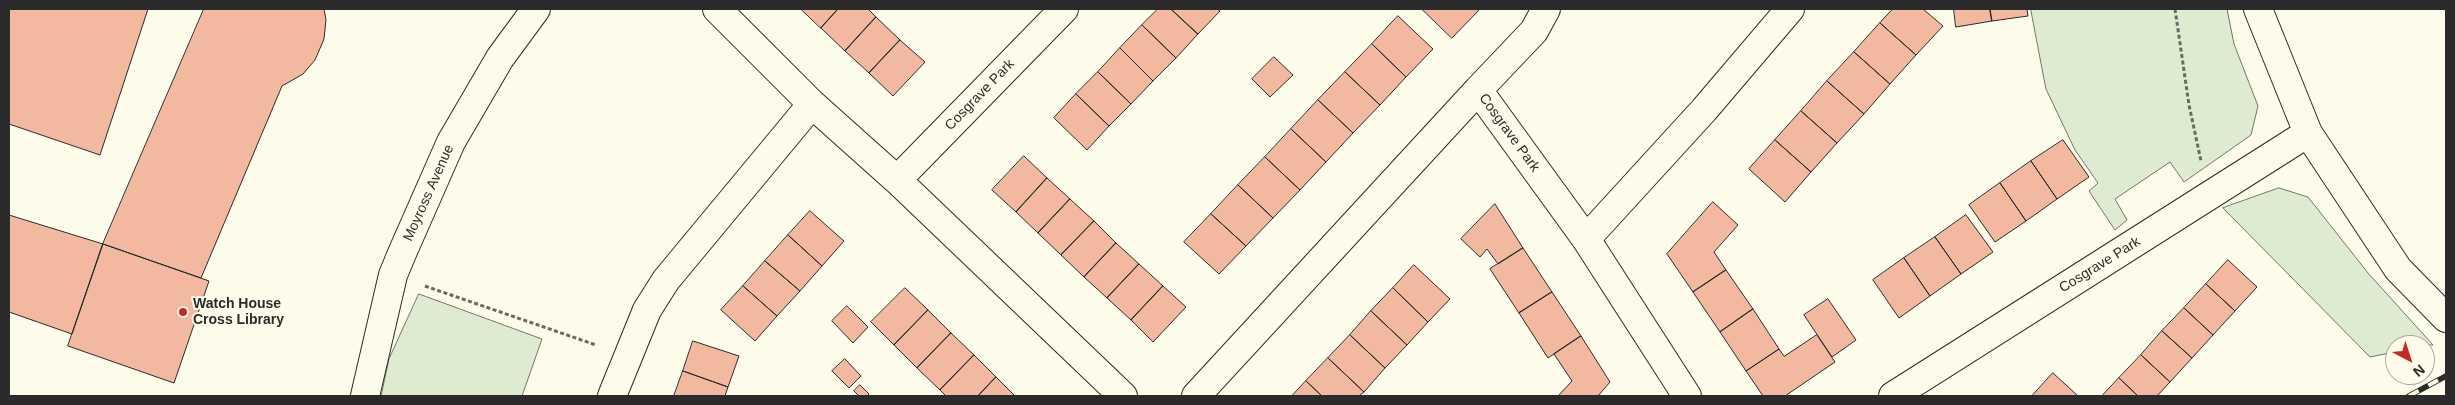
<!DOCTYPE html>
<html>
<head>
<meta charset="utf-8">
<style>
	body { margin:0 }
	#map { position:relative; width:2455px; height:405px; overflow:hidden; background:#fdfbea; font-family:Arial,sans-serif }
	canvas { display:block }
	.frame { position:absolute; inset:0; border:10px solid #2b2b2b; pointer-events:none }
	.north { position:absolute; left:2385px; top:335px; width:50px; height:50px; box-sizing:border-box; background:#fdfbea; border:1px solid #a9a89e; border-radius:50%; rotate:140deg; font-size:14px; font-weight:700; line-height:20px; text-align:center; color:#2b2b2b }
	.north::after { content:''; display:block; margin:auto; width:18px; height:22px; background:#c62828; clip-path:polygon(50% 0,100% 100%,50% 72%,0 100%) }
</style>
</head>
<body>
<div id="map">
<canvas width="2455" height="405"></canvas>
<div class="frame"></div>
<div class="north">N</div>
</div>
<script>
const g = document.querySelector('canvas').getContext('2d');
g.lineJoin = 'round';
function paint(path, color) { g.fillStyle = color; g.fill(path, 'evenodd'); }
function stroke(path, color, width, dash) { g.strokeStyle = color; g.lineWidth = width; g.lineCap = dash ? 'butt' : 'round'; g.setLineDash(dash || []); g.stroke(path); }
function label(font, color, halo, rows, align = 'center') {
  g.font = font + ' Arial,sans-serif'; g.lineWidth = 4; g.setLineDash([]); g.textBaseline = 'middle'; g.strokeStyle = halo; g.fillStyle = color; for (const [text, x, y, turn = 0] of rows) {
    g.save(); g.translate(x, y); g.rotate((+turn || 0) * Math.PI / 180); g.textAlign = isNaN(turn) ? turn : align; if (halo) g.strokeText(text, 0, 0); g.fillText(text, 0, 0); g.restore();
  }
}
const green = new Path2D(`
	M2031,9H2227L2234,44L2258,106L2251,135L2184,182L2170,162L2115,199L2127,220L2115,230L2089,191L2098,183L2075,150L2046,89Z
	M2279,188L2308,197L2368,273L2433,345H2395V352L2370,357L2223,208Z
	M419,294L542,339L522,396H381L389,359Z`);
paint(green, '#deebd1');
stroke(green, '#74746e', 1);
const building = new Path2D(`
	M9,9H148L100,155L9,124Z
	M204,9H324L326,20L324,39L315,60L303,74L282,86L201,278L103,244Z
	M801,9H838L821,28Z
	M838,9H868L876,17L845,51L821,28Z
	M1158,9H1171L1198,34L1176,58L1142,25Z
	M1171,9H1217L1220,11L1198,34Z
	M1422,9H1480L1452,38Z
	M1893,9H1923L1943,26L1916,55L1880,23Z
	M1954,9H1990L1992,21L1956,27Z
	M1990,9H2027L2028,16L1992,21Z
	M1398,16L1433,49L1406,77L1372,44Z
	M876,17L900,40L869,73L845,51Z
	M1880,23L1916,55L1890,84L1854,52Z
	M1142,25L1176,58L1153,81L1120,48Z
	M900,40L925,62L893,96L869,73Z
	M1372,44L1406,77L1380,105L1345,72Z
	M1120,48L1153,81L1131,104L1098,72Z
	M1854,52L1890,84L1864,114L1827,81Z
	M1274,57L1293,75L1270,97L1252,79Z
	M1098,72L1131,104L1109,126L1076,94Z
	M1345,72L1380,105L1353,133L1318,100Z
	M1827,81L1864,114L1837,143L1801,111Z
	M1076,94L1109,126L1087,150L1054,118Z
	M1318,100L1353,133L1326,162L1291,129Z
	M1801,111L1837,143L1811,172L1775,140Z
	M1291,129L1326,162L1300,190L1265,157Z
	M1775,140L1811,172L1785,202L1749,169Z
	M2063,140L2089,177L2057,199L2031,161Z
	M1024,156L1047,178L1016,212L992,190Z
	M1265,157L1300,190L1273,218L1238,185Z
	M2031,161L2057,199L2026,221L2000,183Z
	M1047,178L1070,199L1038,233L1016,212Z
	M2000,183L2026,221L1995,242L1969,205Z
	M1238,185L1273,218L1246,246L1211,214Z
	M1070,199L1094,221L1061,255L1038,233Z
	M1713,202L1738,225L1714,252L1726,270L1693,292L1667,254Z
	M1495,204L1523,248L1498,264L1487,249L1480,257L1461,239Z
	M810,211L844,241L822,266L788,235Z
	M1211,214L1246,246L1219,274L1184,242Z
	M9,215L103,244L72,334L9,312Z
	M1966,215L1993,252L1961,274L1935,237Z
	M1094,221L1116,243L1084,277L1061,255Z
	M788,235L822,266L800,291L765,261Z
	M1935,237L1961,274L1930,296L1904,258Z
	M1116,243L1139,264L1107,298L1084,277Z
	M103,244L209,281L174,383L68,346Z
	M1523,248L1552,292L1519,313L1490,269Z
	M1904,258L1930,296L1899,318L1873,280Z
	M2228,260L2257,287L2235,311L2206,284Z
	M765,261L800,291L777,316L743,286Z
	M1139,264L1163,286L1131,320L1107,298Z
	M1414,265L1450,299L1428,322L1393,288Z
	M1726,270L1753,309L1720,332L1693,292Z
	M2206,284L2235,311L2213,335L2184,308Z
	M743,286L777,316L755,341L721,310Z
	M1163,286L1186,307L1153,342L1131,320Z
	M905,288L928,310L894,345L871,322Z
	M1393,288L1428,322L1407,345L1371,311Z
	M1552,292L1581,336L1548,358L1519,313Z
	M1828,299L1856,340L1832,357L1804,315Z
	M847,306L868,327L853,343L832,321Z
	M2184,308L2213,335L2192,358L2162,331Z
	M1753,309L1779,349L1746,371L1720,332Z
	M928,310L951,333L917,368L894,345Z
	M1371,311L1407,345L1385,368L1350,335Z
	M2162,331L2192,358L2170,382L2141,355Z
	M951,333L974,355L940,390L917,368Z
	M1350,335L1385,368L1364,392L1328,358Z
	M1817,335L1835,362L1785,396H1763L1746,371L1779,349L1784,356Z
	M1581,336L1610,382L1598,396H1558L1572,381L1554,354Z
	M693,341L739,356L728,387L683,371Z
	M974,355L996,377L978,396H946L940,390Z
	M2141,355L2170,382L2157,396H2138L2119,378Z
	M1328,358L1364,392L1359,396H1322L1306,381Z
	M845,359L861,376L849,388L832,371Z
	M683,371L728,387L725,396H674Z
	M2053,373L2078,396H2032Z
	M996,377L1015,396H978Z
	M2119,378L2138,396H2102Z
	M1306,381L1322,396H1292Z
	M860,385L869,394L867,396H859L854,391Z`);
paint(building, '#f2b8a0');
stroke(building, '#2b2b2b', 1);
const minor = new Path2D(`
	M717,9L812,104L897,180L1123,396
	M2258,9L2308,133L2398,269L2446,318
	M1478,90L1534,31L1546,9
	M897,180L1064,9
	M1586,239L1704,110L1790,9
	M365,396L393,275L403,251L451,142L500,58L536,9
	M612,396L647,310L666,280L812,104
	M1196,396L1478,90L1586,239L1687,396
	M1893,396L2308,133`);
stroke(minor, '#2b2b2b', 30);
stroke(new Path2D(`
	M2175,9L2189,105L2201,161
	M425,286L596,345`), '#6a6964', 3, [4, 2.5]);
stroke(minor, '#fdfbea', 28);
const rail = new Path2D(`
	M2409,396L2446,376`);
stroke(rail, '#2b2b2b', 5.5);
stroke(rail, '#fdfbea', 4, [11]);
for (const [x, y, r, color] of [
	[183,312,5,"#c62828"]
]) { const dot = new Path2D(); dot.arc(x, y, r, 0, 2 * Math.PI); g.fillStyle = color; g.fill(dot); stroke(dot, '#fdfbea', 2); }
label('14px', '#2b2b2b', '#fdfbea', [
	["Cosgrave Park",980,95,-46],
	["Cosgrave Park",1509,133,54],
	["Moyross Avenue",429,193,-66],
	["Cosgrave Park",2100,265,-32]
]);
label('bold 14px', '#2b2b2b', '#fdfbea', [
	["Watch House",193,304],
	["Cross Library",193,320]
], 'left');
</script>
</body>
</html>
